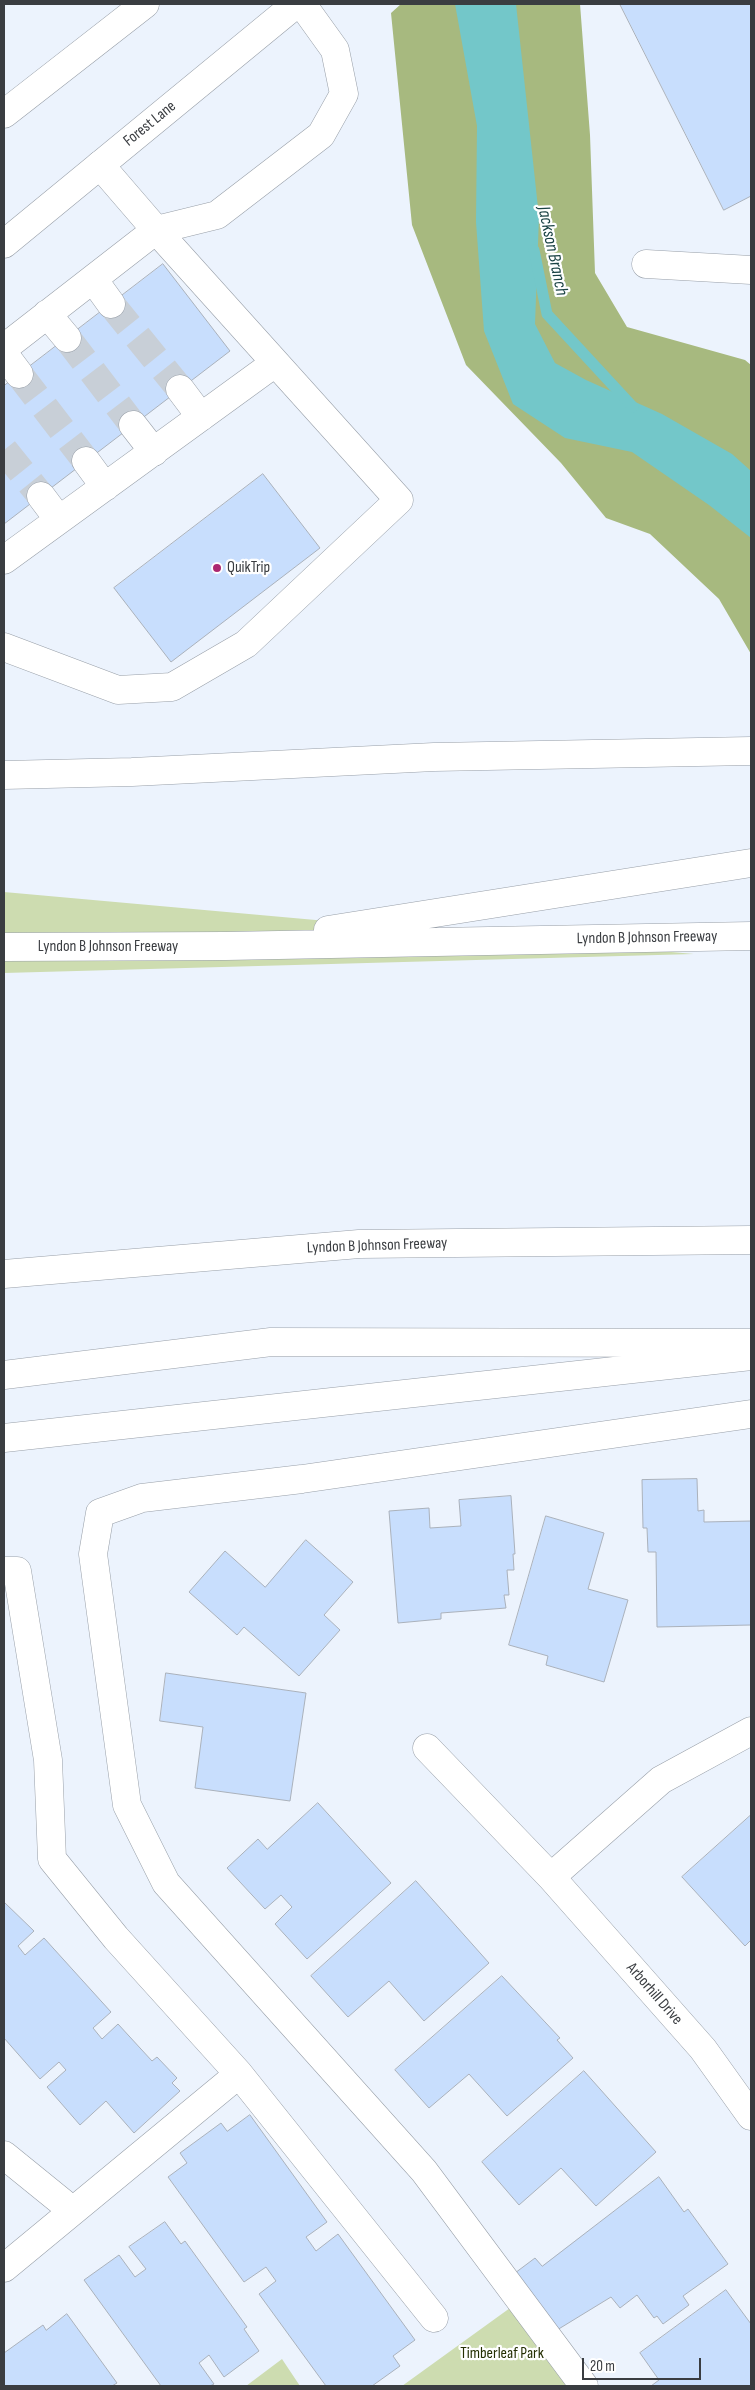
<!DOCTYPE html>
<html>
<head>
<meta charset="utf-8">
<style>
	body { margin:0 }
	#map { position:relative; width:755px; height:2390px; overflow:hidden; background:#ecf3fd; font-family:"Sofia Sans Condensed",sans-serif }
	canvas { display:block }
	.frame { position:absolute; inset:0; border:5px solid #3a3d41; pointer-events:none }
	.scale { position:absolute; left:582px; top:2358px; width:119px; height:22px; box-sizing:border-box; border:2px solid #3a3d41; border-top:0; padding-left:6px; font-size:15px; line-height:18px; white-space:nowrap; color:#3a3d41; -webkit-text-stroke:4px #fff; paint-order:stroke }
</style>
</head>
<body>
<div id="map">
<canvas width="755" height="2390"></canvas>
<div class="frame"></div>
<div class="scale">20 m</div>
</div>
<script>
const g = document.querySelector('canvas').getContext('2d');
g.lineJoin = 'round';
function paint(path, color) { g.fillStyle = color; g.fill(path, 'evenodd'); }
function stroke(path, color, width, dash) { g.strokeStyle = color; g.lineWidth = width; g.lineCap = dash ? 'butt' : 'round'; g.setLineDash(dash || []); g.stroke(path); }
function label(font, color, halo, rows, align = 'center') {
  g.font = font + ' "Sofia Sans Condensed",sans-serif'; g.lineWidth = 4.5; g.setLineDash([]); g.textBaseline = 'middle'; g.strokeStyle = halo; g.fillStyle = color; for (const [text, x, y, turn = 0] of rows) {
    g.save(); g.translate(x, y); g.rotate((+turn || 0) * Math.PI / 180); g.textAlign = isNaN(turn) ? turn : align; if (halo) g.strokeText(text, 0, 0); g.fillText(text, 0, 0); g.restore();
  }
}
paint(new Path2D(`
	M4,892L694,954L4,973Z
	M510,2308L568,2386H402Z
	M282,2359L300,2386H246Z`), '#cddcb0');
paint(new Path2D(`
	M401,4H580L590,135L595,273L627,327L745,360L751,365V654L719,599L650,534L606,518L561,463L466,365L412,225L391,13Z`), '#a7b97f');
paint(new Path2D(`
	M455,4H516L539,217L535,324L555,363L586,380L662,414L732,454L751,471V538L709,505L632,452L565,438L513,404L484,331L476,222L477,126Z`), '#73c7c9');
stroke(new Path2D(`
	M534,250L547,314L633,407`), '#73c7c9', 11);
const building = new Path2D(`
	M620,4H751V196L724,210Z
	M163,264L230,351L4,524V386Z
	M263,474L320,548L171,662L114,588Z
	M697,1479L698,1511L704,1510V1522L751,1521V1625L657,1627L656,1552H648L647,1528H643L642,1480Z
	M511,1496L515,1554H513L514,1570H507L509,1595H504L506,1608L441,1613V1619L398,1623L389,1511L429,1508L430,1528L461,1526L459,1500Z
	M546,1516L604,1533L588,1589L628,1600L604,1682L546,1665L548,1656L509,1645Z
	M306,1540L353,1582L324,1615L340,1630L299,1676L244,1627L237,1635L189,1592L225,1551L265,1587Z
	M166,1673L306,1693L290,1801L195,1788L203,1727L160,1721Z
	M318,1803L391,1883L307,1959L275,1924L292,1907L281,1895L265,1909L227,1868L258,1839L267,1849Z
	M751,1815V1940L745,1946L682,1877Z
	M416,1881L489,1963L424,2021L389,1981L348,2017L311,1976Z
	M4,1902L34,1931L18,1946L25,1955L44,1938L111,2012L93,2028L102,2039L118,2024L152,2061L157,2057L177,2078L172,2083L180,2091L134,2133L106,2101L80,2125L47,2087L66,2070L59,2062L40,2079L4,2038Z
	M502,1976L560,2038L557,2040L573,2058L507,2116L469,2074L429,2108L395,2070Z
	M584,2071L656,2152L596,2206L561,2168L519,2205L482,2162Z
	M250,2115L327,2222L306,2237L316,2251L338,2234L415,2340L393,2356L400,2366L372,2386H326L259,2294L276,2281L266,2267L244,2282L168,2177L187,2163L180,2153L221,2123L227,2131Z
	M659,2177L684,2212L688,2209L728,2264L683,2296L689,2305L663,2324L657,2316L654,2318L637,2295L620,2308L611,2297L557,2330L515,2273L535,2258L542,2266Z
	M165,2222L181,2244L185,2241L247,2327L244,2329L259,2351L224,2377L209,2355L199,2363L214,2384L210,2386H161L84,2280L119,2255L135,2277L146,2269L129,2247Z
	M726,2290L751,2324V2386H651L659,2380L640,2353Z
	M67,2314L117,2383L112,2386H4V2353L43,2325L46,2330Z`);
paint(building, '#c8defd');
stroke(building, '#aab1bb', 1);
stroke(new Path2D(`
	M111,304L180,389
	M67,338L133,425
	M19,374L86,461
	M4,450L41,496`), '#c8cfd7', 28, [28, 14]);
const minor = new Path2D(`
	M100,165L156,230L217,215L321,135L344,94L335,50L302,4
	M646,264L751,270
	M93,279L111,304
	M47,314L67,338
	M4,348L156,230L399,500L246,644L172,687L118,690L4,647
	M4,354L19,374
	M180,389L201,417
	M133,425L154,452
	M86,461L105,487
	M41,496L59,520
	M4,560L275,363
	M4,1571H17L48,1760L52,1859L116,1938L239,2074L4,2268
	M427,1748L551,1877L703,2049L751,2116
	M551,1877L661,1780L751,1731
	M239,2074L434,2318
	M4,2155L73,2211
	M584,2386L424,2171L166,1883L127,1805L93,1554L100,1513L142,1498L302,1479L751,1414`);
const major = new Path2D(`
	M4,114L145,4
	M4,244L296,4
	M4,775L132,772L434,757L751,751
	M4,1438L751,1356`);
const highway = new Path2D(`
	M328,930L751,863
	M4,947L226,946L751,936
	M4,1274L359,1244L751,1240
	M4,1375L271,1342L751,1343`);
stroke(minor, '#989fa8', 29);
stroke(major, '#989fa8', 29);
stroke(highway, '#989fa8', 29);
stroke(minor, '#fff', 28);
stroke(major, '#fff', 28);
stroke(highway, '#fff', 28);
for (const [x, y, r, color] of [
	[217,568,5,"#ac2871"]
]) { const dot = new Path2D(); dot.arc(x, y, r, 0, 2 * Math.PI); g.fillStyle = color; g.fill(dot); stroke(dot, '#fff', 2); }
label('16px', '#3a3d41', '#fff', [
	["Forest Lane",150,124,-39],
	["Lyndon B Johnson Freeway",647,938,-1],
	["Lyndon B Johnson Freeway",108,947],
	["Lyndon B Johnson Freeway",377,1246,-2],
	["Arborhill Drive",654,1994,49]
]);
label('16px', '#3a3d41', '#fff', [
	["QuikTrip",227,568]
], 'left');
label('16px', '#242f02', '#fff', [
	["Timberleaf Park",502,2354]
]);
label('italic 18px', '#1a4244', '#fff', [
	["Jackson Branch",552,251,78]
]);
</script>
</body>
</html>
